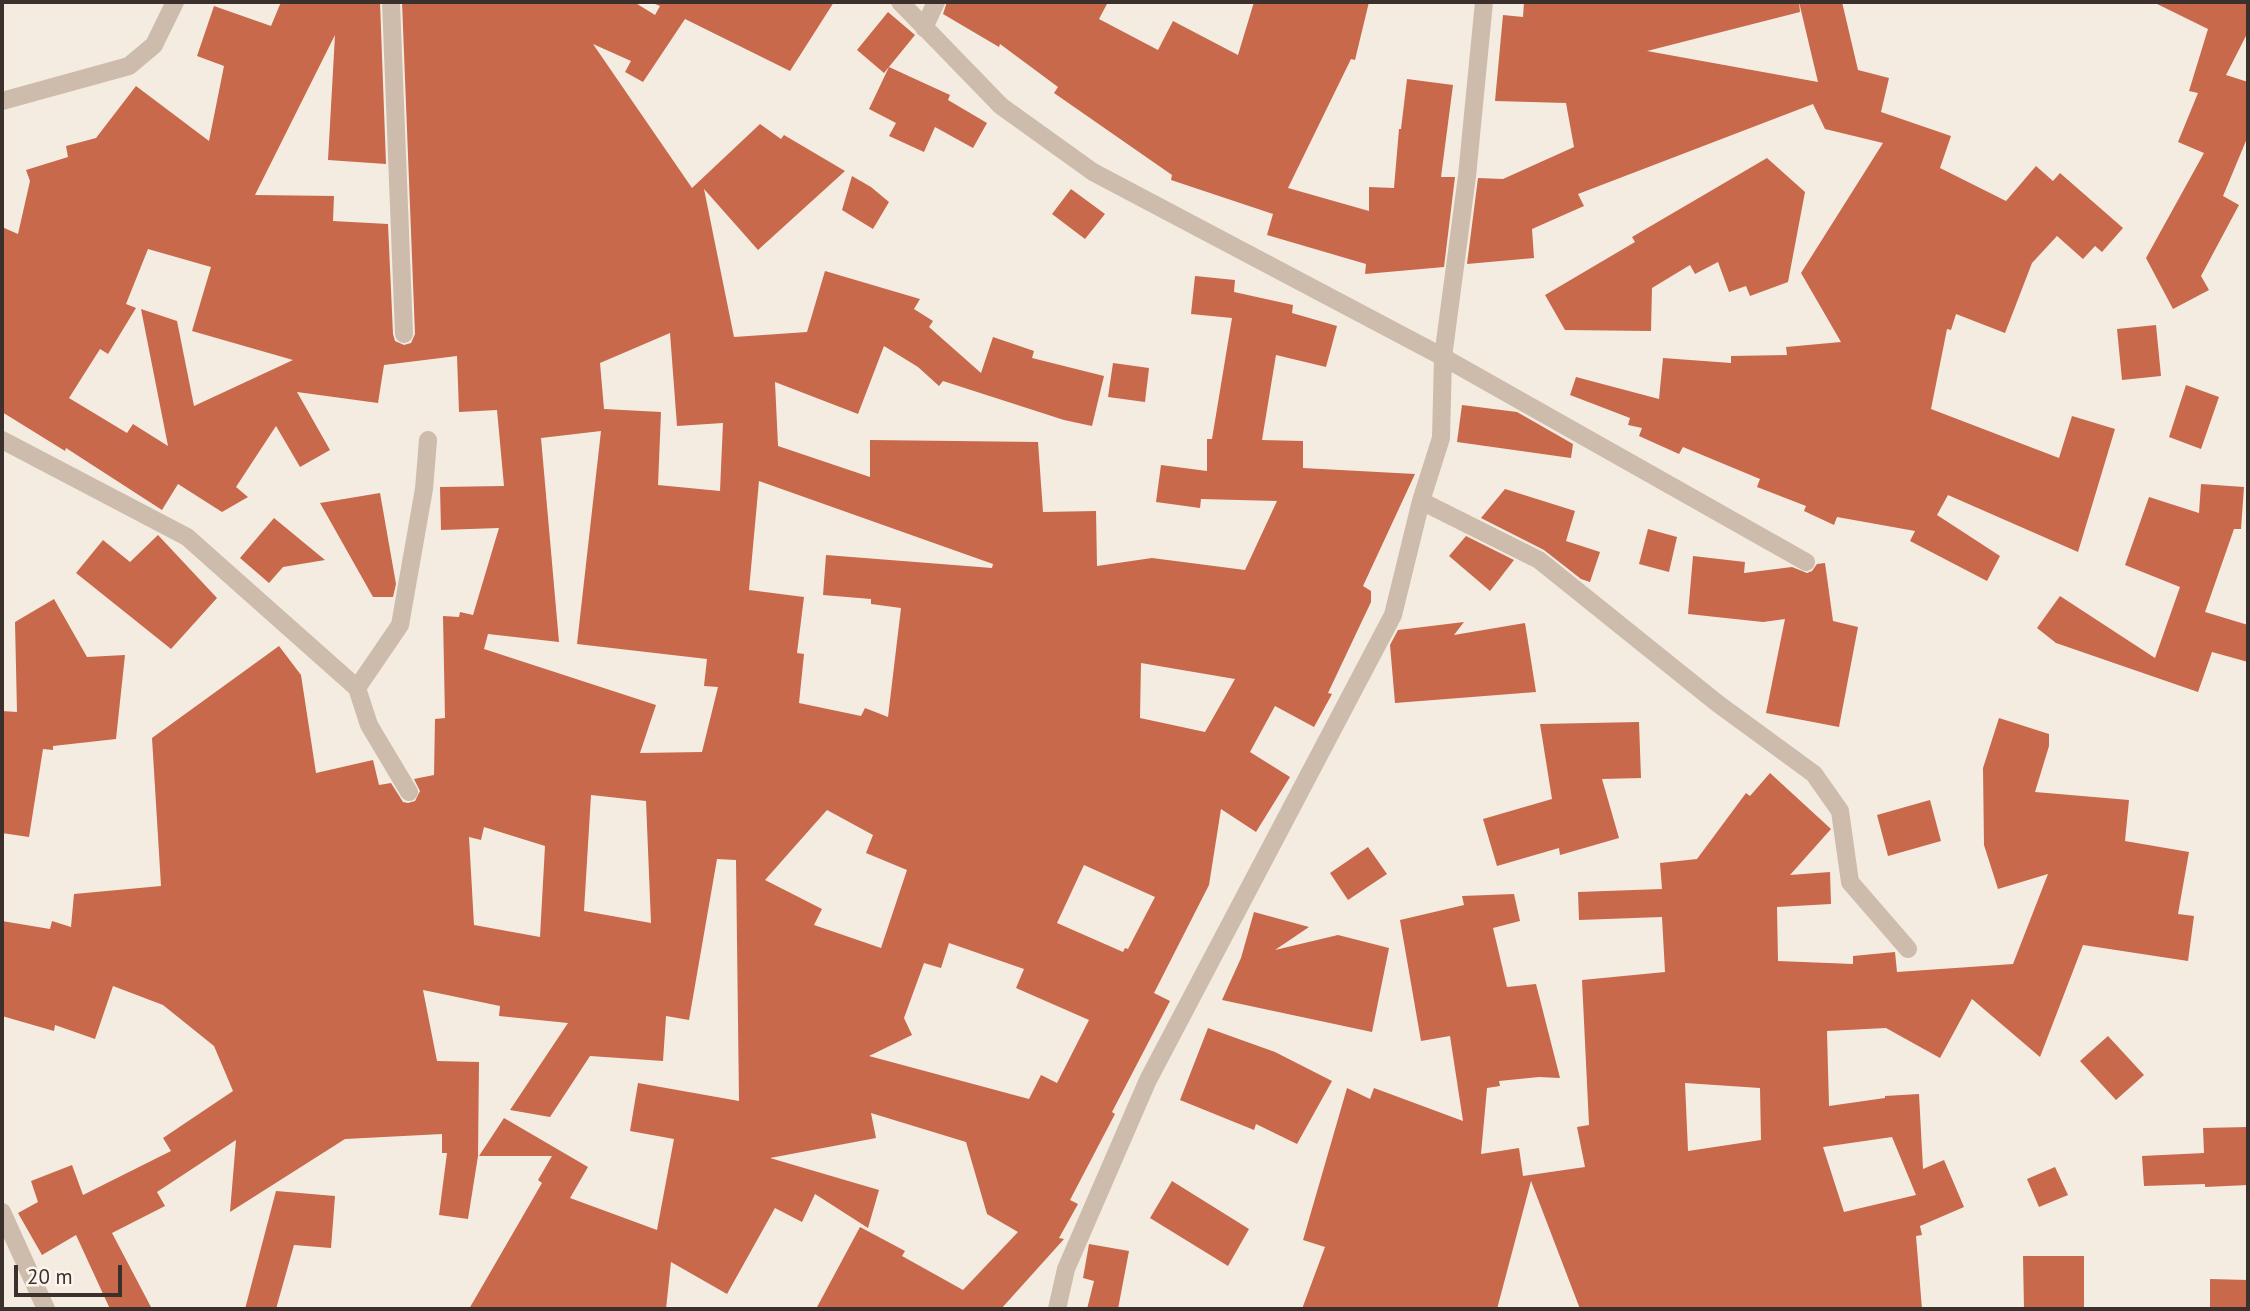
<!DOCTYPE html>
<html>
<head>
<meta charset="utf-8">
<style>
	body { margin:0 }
	#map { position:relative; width:2250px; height:1311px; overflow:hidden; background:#f4ebe1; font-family:"PT Sans",sans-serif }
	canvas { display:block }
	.frame { position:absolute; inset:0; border:4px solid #3b302b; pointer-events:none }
	.scale { position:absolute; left:14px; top:1265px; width:108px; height:32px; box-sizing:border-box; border:4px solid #3b302b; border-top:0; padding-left:9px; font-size:21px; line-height:24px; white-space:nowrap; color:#3b302b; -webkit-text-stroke:5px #fbf5ee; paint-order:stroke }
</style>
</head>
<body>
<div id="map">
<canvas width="2250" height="1311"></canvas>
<div class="frame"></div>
<div class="scale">20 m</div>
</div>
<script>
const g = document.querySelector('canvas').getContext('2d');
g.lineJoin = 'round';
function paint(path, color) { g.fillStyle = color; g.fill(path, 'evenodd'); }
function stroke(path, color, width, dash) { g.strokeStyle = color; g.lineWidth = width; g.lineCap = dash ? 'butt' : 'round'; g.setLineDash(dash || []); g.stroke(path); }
paint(new Path2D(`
	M281,2H380L386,164L328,160L335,35L255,195L334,196L333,221L388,224L393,334L395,341L404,345L411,343L415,334L402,2H634L655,15L660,6L650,2H834L790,71L685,19L643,82L625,72L631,61L593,44L692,188L760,124L781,139L784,135L845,171L758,250L704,189L734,337L807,332L825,271L920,299L914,309L933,321L929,327L981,373L993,337L1034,351L1032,358L1104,376L1092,426L1064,420L943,381L939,386L918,367L884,346L858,414L775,382L778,446L870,477V440L1038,442L1043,512L1096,511L1097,566L1152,558L1245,570L1277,501L1201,499L1200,508L1156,502L1161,465L1207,471V439H1212L1232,318L1191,314L1195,276L1235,280L1234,292L1293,305L1292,313L1337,326L1326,367L1276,355L1262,440L1303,441V468L1415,474L1363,586L1371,591V602L1328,693L1332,694L1314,727L1275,706L1250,752L1290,777L1256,832L1221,809L1209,885L1154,993L1170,1001L1112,1112L1115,1114L1070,1200L1078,1204L1059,1238L1064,1239L1001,1309H816L860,1227L905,1251L902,1256L963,1290L1018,1232L987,1214L966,1142L871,1113L876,1138L770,1158L879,1190L868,1228L815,1194L802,1222L775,1208L727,1294L671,1262L666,1309H469L542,1183L538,1180L552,1156H479L504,1118L588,1167L570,1198L657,1230L674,1139L630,1131L638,1083L739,1101L736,860L717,859L689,1020L666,1016L663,1061L590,1056L550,1117L510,1110L568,1023L499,1016L500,1006L423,990L437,1061L479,1062L478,1156L468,1219L439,1215L447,1153H442V1134L345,1139L230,1212L236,1140L157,1192L165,1206L112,1233L152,1309H110L76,1235L42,1255L18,1213L38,1202L31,1181L72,1165L83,1195L171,1151L163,1138L233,1091L214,1046L163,1005L113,986L95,1039L55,1025L54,1031L2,1016V921L50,929L52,921L71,927L74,894L161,886L152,738L279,646L301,675L316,773L373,760L379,785L391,783L403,802L408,803L415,801L420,791L414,779L434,775L435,719L445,718L443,616L459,617L460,612L473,615L499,528L441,530L440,487L504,486L497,410L459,412L457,356L384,365L378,403L297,392L330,450L300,467L276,426L236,487L248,497L222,512L178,484L162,510L66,448L65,451L2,412V227L18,234L30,181L26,170L68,157L66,146L96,138L136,86L209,141L224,66L197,56L214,6L271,26ZM148,249L211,267L192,331L293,360L194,406L177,321L141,309L168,446L133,424L127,433L69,398L100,349L108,354L136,308L126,304ZM670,333L677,426L723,423L720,491L658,485L661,412L604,409L600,363ZM601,431L577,644L707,659L704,686L718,687L702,752L640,753L656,705L484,649L488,634L559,642L541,438ZM759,481L993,564L992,568L826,555L823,595L871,599V604L901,608L888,717L865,708L861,716L799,703L804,654L797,653L804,597L749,590ZM1141,663L1235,679L1205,732L1140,718ZM591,795L646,801L651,923L584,911ZM827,810L873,835L866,853L907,870L881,948L814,925L822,909L765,880ZM484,827L545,846L540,937L474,925L469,837L481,840ZM1084,865L1155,897L1128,949L1125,948L1123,952L1057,923ZM949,943L1024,969L1016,988L1089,1020L1057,1083L1041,1075L1029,1099L869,1056L912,1035L904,1018L924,963L941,968Z
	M947,2H1108L1099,19L1158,50L1173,21L1238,55L1254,2H1369L1355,60L1351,59L1288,188L1369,211V187L1394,188L1399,129H1401L1407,79L1453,85L1441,177H1455L1444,267L1365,274L1366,264L1267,235L1273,214L1171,180L1172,175L1054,93L1058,87L1000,44L999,47L943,14Z
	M1524,2H1799L1800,12L1647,51L1818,82L1799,2H1842L1858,70L1889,78L1881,112L1951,136L1940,168L2006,201L2036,166L2053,181L2060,173L2123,228L2102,252L2095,246L2083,259L2057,236L2032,263L2005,333L1956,314L1951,330L1947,329L1931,409L2059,458L2072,416L2115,429L2078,552L1948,495L1937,515L2000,556L1987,581L1910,541L1915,531L1837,517L1834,525L1804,511L1806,506L1757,487L1760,479L1683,447L1679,454L1639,436L1642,428L1628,425L1630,418L1570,395L1576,377L1659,399L1663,358L1731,363V356L1787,355L1786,347L1841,342L1801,273L1883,143L1825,129L1813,104L1578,194L1584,206L1532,229L1534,258L1467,264L1478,178L1503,179L1574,147L1566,103L1495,101L1503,15L1523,17Z
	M2153,2H2248V32L2226,75L2248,82V136L2223,196L2239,205L2201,276L2209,290L2173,309L2146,258L2204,153L2178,142L2198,93L2189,91L2208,29Z
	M888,12L915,35L884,73L857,50Z
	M889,67L950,95L948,100L987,123L973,148L935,127L924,152L889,136L896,123L869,109Z
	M1767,158L1805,192L1788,282L1750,296L1746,286L1729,292L1718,262L1695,274L1690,265L1652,288L1651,331L1565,330L1545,295L1635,242L1632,237Z
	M852,176L871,187L889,202L873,229L842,210Z
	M1071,189L1105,214L1085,239L1052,214Z
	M2156,325L2161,376L2122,380L2117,329Z
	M1113,363L1149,368L1145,402L1108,397Z
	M2186,385L2219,397L2201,449L2169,437Z
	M1462,405L1517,412L1573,444L1571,458L1457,442Z
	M2201,484L2244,487L2241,529H2234L2205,612L2248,625V662L2212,652L2198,692L2056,643L2037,628L2060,596L2155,658L2180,587L2125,565L2149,497L2199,513Z
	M1505,489L1575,511L1566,541L1600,552L1590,582L1581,579L1544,550L1481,518Z
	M380,493L396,584L393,597H373L320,503Z
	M274,518L325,560L283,567L269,583L240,558Z
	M1648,529L1677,537L1669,572L1639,564Z
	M158,535L217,598L171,649L76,573L103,540L130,562Z
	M1466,536L1514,560L1490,591L1449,556Z
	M1693,556L1745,562L1744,573L1792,567L1807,573L1812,571L1817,564L1825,563L1833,621L1858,627L1839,727L1766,713L1785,619L1763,622L1688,614Z
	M54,599L87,657L125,655L116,739L53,746V750L43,749L29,837L2,833V711L17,712L15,622Z
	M1464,622L1454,635L1525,623L1536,692L1395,703L1390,645L1398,630Z
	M1999,718L2049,734V746L2035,792L2129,800L2125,841L2189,852L2178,914L2194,916L2188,961L2083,945L2040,1057L1972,999L1940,1058L1886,1028L1827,1031L1829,1106L1885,1098V1096L1919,1094L1923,1169L1944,1160L1964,1207L1920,1226L1922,1235L1916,1236L1922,1309H1580L1531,1181L1497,1309H1302L1325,1247L1303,1240L1347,1088L1370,1099L1374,1088L1463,1121L1450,1036L1421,1041L1400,920L1464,905L1462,896L1514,894L1520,921L1493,928L1507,987L1536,984L1560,1078L1539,1077L1499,1081L1500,1086L1487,1088L1481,1154L1519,1148L1523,1176L1585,1167L1577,1127L1589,1125L1582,980L1665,972L1662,917L1579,920L1578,892L1662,889L1660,863L1697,859L1746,793L1750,796L1770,773L1831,829L1790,875L1830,872L1831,904L1777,907L1778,961L1853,964V956L1895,952L1897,972L2013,964L2048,874L1998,889L1984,845L1983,768ZM1685,1083L1760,1088L1761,1140L1688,1151ZM1892,1137L1916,1195L1844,1212L1823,1147Z
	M1639,722L1641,778L1602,779L1619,838L1560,855L1559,848L1497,866L1483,819L1552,799L1540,724Z
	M1930,800L1941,841L1888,856L1877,815Z
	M1368,847L1387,874L1348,900L1330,873Z
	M1254,912L1309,927L1275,950L1338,935L1389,948L1372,1032L1222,1000L1241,958Z
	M1208,1028L1275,1052L1332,1081L1297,1144L1256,1124L1254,1130L1180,1100Z
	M2108,1036L2144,1075L2116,1100L2080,1061Z
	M2248,1127V1185L2205,1187V1184L2144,1186L2142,1156L2204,1153L2203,1128Z
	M2055,1167L2068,1195L2039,1207L2027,1179Z
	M1172,1181L1249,1229L1228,1266L1150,1218Z
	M276,1191L335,1196L331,1248L294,1245L276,1309H245Z
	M1089,1244L1129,1251L1118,1309H1087L1094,1281L1083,1278Z
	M2023,1256H2084V1309H2024Z
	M2210,1279L2248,1280V1309H2210Z`), '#c8694b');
stroke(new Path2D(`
	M391,2L404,334
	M900,2L1001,106L1093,172L1443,357L1806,562
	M924,28L936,2
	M2,101L129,66L154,45L175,2
	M2,440L187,537L357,688L369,725L409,792
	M1421,501L1539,560L1717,703L1814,774L1840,811L1850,882L1908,949
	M357,688L400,625L424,489L428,440
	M2,1212L46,1309
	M1057,1309L1066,1269L1148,1080L1393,615L1421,501L1441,438L1443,357L1467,176L1484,2`), '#cdbbac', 18);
</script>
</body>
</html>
